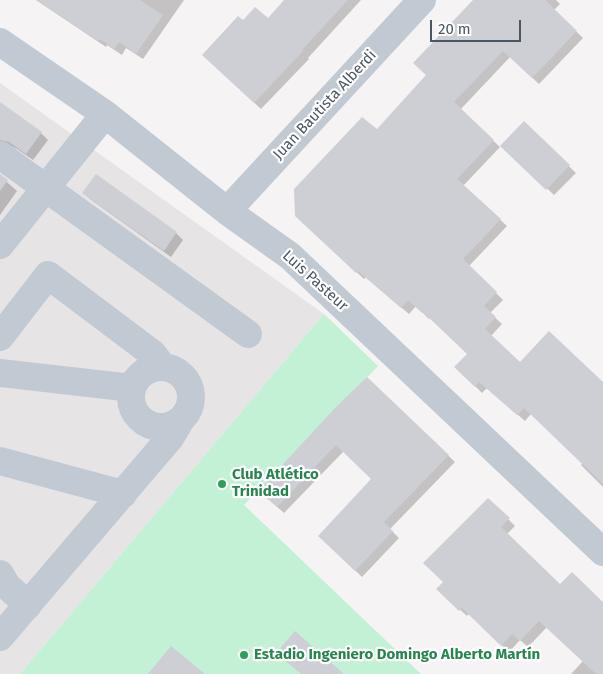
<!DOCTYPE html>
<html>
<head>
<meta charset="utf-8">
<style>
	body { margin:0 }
	#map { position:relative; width:603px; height:674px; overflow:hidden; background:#f5f3f3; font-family:"Fira Sans",sans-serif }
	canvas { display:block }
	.scale { position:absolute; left:430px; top:20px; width:91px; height:22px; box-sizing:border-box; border:2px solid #4a5661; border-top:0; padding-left:6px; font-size:15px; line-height:18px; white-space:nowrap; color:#4a5661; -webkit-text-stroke:4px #fff; paint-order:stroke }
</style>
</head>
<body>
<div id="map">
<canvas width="603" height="674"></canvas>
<div class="scale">20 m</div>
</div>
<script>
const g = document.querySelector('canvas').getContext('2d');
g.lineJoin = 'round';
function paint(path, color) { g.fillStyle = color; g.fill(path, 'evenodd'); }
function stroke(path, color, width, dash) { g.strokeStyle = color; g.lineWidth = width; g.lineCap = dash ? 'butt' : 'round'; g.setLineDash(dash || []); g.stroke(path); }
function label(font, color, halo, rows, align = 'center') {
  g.font = font + ' "Fira Sans",sans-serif'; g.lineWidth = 4.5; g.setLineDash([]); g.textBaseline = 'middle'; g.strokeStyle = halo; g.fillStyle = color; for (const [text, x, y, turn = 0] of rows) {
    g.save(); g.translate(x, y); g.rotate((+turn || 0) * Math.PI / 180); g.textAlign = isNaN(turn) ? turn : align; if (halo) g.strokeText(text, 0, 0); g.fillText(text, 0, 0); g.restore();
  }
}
paint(new Path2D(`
	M0,83L324,314L20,674H0Z`), '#e6e4e5');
paint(new Path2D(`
	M324,314L378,366L244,505L421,674H20Z`), '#c3f1d5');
paint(new Path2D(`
	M36,0H184L143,59L126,48L122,55L107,45L106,47Z
	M286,0H361L308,58L309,59L261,109L210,61L243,22L268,20Z
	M474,0H556L560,4L554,10L583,38L539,84L510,57L460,110L500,147L463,186L507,226L469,266L503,300L490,313L502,324L491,336L520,364L603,383V487L581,465L583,463L531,414L525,421L487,388L482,393L456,367L469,354L431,318L429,319L416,306L409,314L366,277L364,279L304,223L377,131L428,76Z
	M0,104L41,133L48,140L33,160L17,149L10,146L0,148Z
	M524,123L576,173L554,195L502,146Z
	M0,176L17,191L0,215Z
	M96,176L176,233L183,240L171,257L90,199L84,193Z
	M367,379L455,462L390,529L399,538L362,577L320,536L373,479L344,451L284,513L266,497Z
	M488,499L515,526L507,534L560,586L603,603V674H571L583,661L547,627L528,647L520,640L509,652L469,614L467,616L438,589L444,582Z`), '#0003');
paint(new Path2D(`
	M37,0H140L163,15L136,54L119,42L114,49L100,39L98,41Z
	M284,0H348L302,50L303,51L254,103L202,55L238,16L243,20L255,7L268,18Z
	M473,0H545L577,31L532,78L503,51L454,102L494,140L457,179L501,219L463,259L497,292L484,306L496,317L485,329L520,362L549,331L603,382V484L524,408L517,415L479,382L475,387L454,367L467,354L423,312L422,313L408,300L401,308L358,271L356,273L295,216L294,189L362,117L377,129L426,75L413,63Z
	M0,102L42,132L26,154L9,142L0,140Z
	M524,121L570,165L546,190L500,146Z
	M0,174L8,180L0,191Z
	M96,174L177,232L164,251L82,193Z
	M367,377L449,455L384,522L393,531L355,571L318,536L371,479L336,445L277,507L258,491L336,407Z
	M488,498L510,518L501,527L560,584L572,572L603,602V674H596L539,621L520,641L512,634L501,646L462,608L459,611L436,589L443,582L423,563Z
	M295,631L344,674H301L276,653Z
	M171,646L205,674H148Z`), '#cdcfd5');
stroke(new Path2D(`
	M0,42L105,114L227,211L290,256L603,552
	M0,155L248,334
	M227,211L422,0
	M0,245L105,114
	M0,337L48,275L153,354L163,367
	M131 397a30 30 0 1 1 60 0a30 30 0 1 1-60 0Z
	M0,373L132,388
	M0,461L123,494
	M0,574L7,586L28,605
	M0,637L170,438L179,423`), '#c1cad2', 28);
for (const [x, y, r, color] of [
	[222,484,5,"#2e9e5b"],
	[244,655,5,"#2e9e5b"]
]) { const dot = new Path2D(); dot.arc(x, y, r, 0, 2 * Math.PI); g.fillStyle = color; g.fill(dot); stroke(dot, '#fff', 2); }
label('15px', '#4a5661', '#fff', [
	["Juan Bautista Alberdi",325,105,-47],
	["Luis Pasteur",315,281,42]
]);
label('bold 15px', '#27864d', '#fff', [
	["Club Atlético",232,475],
	["Trinidad",232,492],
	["Estadio Ingeniero Domingo Alberto Martín",254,655]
], 'left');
</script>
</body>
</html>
